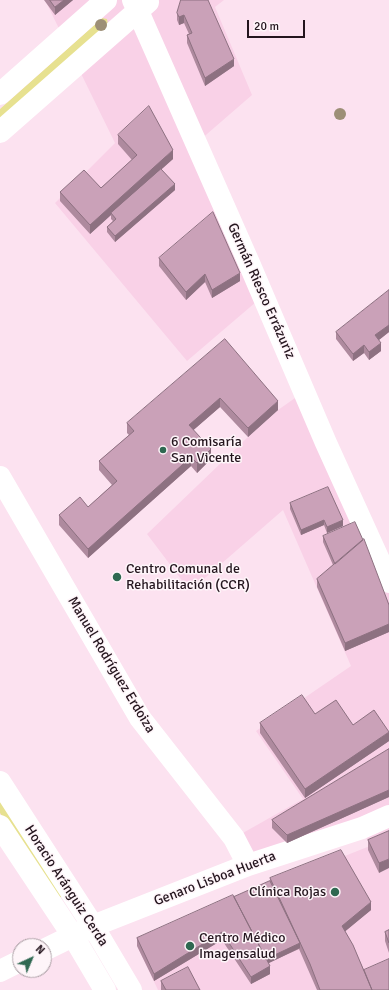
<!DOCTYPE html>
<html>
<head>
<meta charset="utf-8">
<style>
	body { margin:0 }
	#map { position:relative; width:389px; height:990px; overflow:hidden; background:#fce2f0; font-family:Signika,sans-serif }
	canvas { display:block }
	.north { position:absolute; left:12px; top:938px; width:40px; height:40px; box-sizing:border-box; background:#fef5f9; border:1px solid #a79ba1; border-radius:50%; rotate:44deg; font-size:11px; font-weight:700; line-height:16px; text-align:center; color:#24151e }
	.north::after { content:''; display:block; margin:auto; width:14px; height:18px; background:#2f6851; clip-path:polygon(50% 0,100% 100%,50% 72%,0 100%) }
	.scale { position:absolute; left:247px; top:20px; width:58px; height:18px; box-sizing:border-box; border:2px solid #24151e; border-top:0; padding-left:5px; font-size:12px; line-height:14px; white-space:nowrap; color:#24151e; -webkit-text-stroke:3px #fef5f9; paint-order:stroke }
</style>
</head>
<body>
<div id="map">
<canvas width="389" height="990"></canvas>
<div class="north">N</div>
<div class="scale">20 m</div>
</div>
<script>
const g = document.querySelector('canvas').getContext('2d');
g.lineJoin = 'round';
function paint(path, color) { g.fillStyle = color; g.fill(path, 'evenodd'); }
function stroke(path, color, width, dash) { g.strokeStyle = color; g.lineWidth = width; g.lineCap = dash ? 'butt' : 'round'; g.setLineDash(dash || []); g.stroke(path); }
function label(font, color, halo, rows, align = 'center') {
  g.font = font + ' Signika,sans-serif'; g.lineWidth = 3; g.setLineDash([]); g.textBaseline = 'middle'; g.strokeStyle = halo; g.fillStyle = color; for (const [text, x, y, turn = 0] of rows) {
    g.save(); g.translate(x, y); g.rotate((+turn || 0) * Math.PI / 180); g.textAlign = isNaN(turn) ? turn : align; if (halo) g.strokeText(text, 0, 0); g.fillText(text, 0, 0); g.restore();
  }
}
paint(new Path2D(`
	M45,0H224L215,7L252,95L192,147L256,302L187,361L55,203L115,143Z
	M305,391L389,582V990H158L137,946L289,878L370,846L362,828L248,865L234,838L303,799L256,731L351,666L283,510L190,591L147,534L248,437L278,410Z`), '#f9d1e7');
paint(new Path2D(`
	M102,18L107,19L108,25L0,122V109Z
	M0,792L67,894L57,899L0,813Z`), '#e7e190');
stroke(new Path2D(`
	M0,477L140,718L234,838L248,865
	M44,950L93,926L248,865L362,828L389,816
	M0,971L20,961`), '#fff', 22);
stroke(new Path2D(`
	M133,0L249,263L326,443L389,582
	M0,94L106,0
	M0,132L148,2
	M0,782L93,926L131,990
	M0,826L73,936L105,990`), '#fff', 22);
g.fillStyle = '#9d8f77';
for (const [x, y] of [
	[101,25],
	[340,114]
]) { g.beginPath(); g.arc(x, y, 6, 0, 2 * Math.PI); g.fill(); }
paint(new Path2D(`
	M44,0H73L55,15Z
	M181,0L234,66L205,86L187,43V35L189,34L184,23L179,25L177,20V13Z
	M118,135L173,159L161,169L175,190L115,242L107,232V227L113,221L111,219V215L90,234L60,201V192L101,188L132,160L118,144Z
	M159,258L240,281L212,298L205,282L186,300L159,266Z
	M389,290V332L379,340L381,351L369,360L364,353L353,361L336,339V332Z
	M225,339L278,410L248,437L220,407L193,430L211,459L197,473L191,466L88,558L59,525V515L88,507L112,485L99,470V461L129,435L127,433V423Z
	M290,503L343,526L327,533L324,525L301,535L290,509Z
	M323,536L363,540L389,605V632L345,651L317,587V579L333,565L323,542Z
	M315,714L353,725L389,741L305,798L260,733V723Z
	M389,749V797L287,843L272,828V820Z
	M389,831L379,873L368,850V840Z
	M270,878L371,910L345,931L364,970L389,990H317L299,949L268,963L270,974L251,984L222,940L154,981L137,946V938L234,897L270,881Z
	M389,930V953L385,941V932Z
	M161,981L200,990H161Z`), '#ae8a9e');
paint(new Path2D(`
	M64,0H73L55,15V7Z
	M184,15V23L179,25V17Z
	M234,59V66L205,86V78Z
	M173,150V159L112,214L111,213V215L90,234V225Z
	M175,184V190L115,242V236Z
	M240,273V281L212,298V290Z
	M205,274V282L186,300V292Z
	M389,325V332L375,343V335Z
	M381,343V351L369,360V352Z
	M364,345V353L353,361V354Z
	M220,398V407L189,434V425Z
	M278,401V410L248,437V428Z
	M211,449V459L197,473V463Z
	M191,457V466L88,558V549Z
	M324,520V525L301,535V530Z
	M343,520V526L327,533V527Z
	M389,624V632L345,651V643Z
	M389,732V741L305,798V789Z
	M389,790V797L287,843V835Z
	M389,859V868L379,873V863Z
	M371,902V910L342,934V926Z
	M222,932V940L154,981V974Z
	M300,943V948L265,965V959Z
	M270,966V974L251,984V977Z`), '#8d7181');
const building = new Path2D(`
	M50,0H64L55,7Z
	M181,0H208L234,59L205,78L187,35L192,33L184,15L179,17L177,13Z
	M149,106L173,150L90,225L60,192L84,170L101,188L137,155L118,135Z
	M161,169L175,184L115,236L107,227L116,219L111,213Z
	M213,212L240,273L212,290L205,274L186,292L159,258Z
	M389,290V325L375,335L381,343L369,352L364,345L353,354L336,332Z
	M225,339L278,401L248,428L220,398L189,425L211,449L197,463L191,457L88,549L59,515L80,497L88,507L117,481L99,461L134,431L127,423Z
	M328,487L343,520L327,527L324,520L301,530L290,503Z
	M355,522L363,540L335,564L323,536Z
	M364,539L389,605V624L345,643L317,579Z
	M302,695L315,714L336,700L353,725L374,710L389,732L305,789L260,723Z
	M389,749V790L287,835L272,820Z
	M389,831V859L379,863L368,840Z
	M341,850L371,902L342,926L353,945L372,990H320L310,964L270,878Z
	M270,881L300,943L266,959L234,897Z
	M233,895L270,966L251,977L222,932L154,974L137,938Z
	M389,930V943L385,932Z
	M389,959V990H372L364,970Z
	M188,967L200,990H166L161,981Z`);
paint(building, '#caa1b8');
stroke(building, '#8d7181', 1);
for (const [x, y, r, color] of [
	[163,450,4,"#2f6851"],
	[117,577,5,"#2f6851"],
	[335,892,5,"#2f6851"],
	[190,946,5,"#2f6851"]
]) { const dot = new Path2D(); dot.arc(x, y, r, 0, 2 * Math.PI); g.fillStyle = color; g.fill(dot); stroke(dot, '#fef5f9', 1.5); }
label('14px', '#24151e', '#fef5f9', [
	["Germán Riesco Errázuriz",261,291,66],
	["Manuel Rodríguez Erdoiza",111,665,59],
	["Genaro Lisboa Huerta",215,879,-21],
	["Horacio Aránguiz Cerda",66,886,57]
]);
label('14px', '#24151e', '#fef5f9', [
	["6 Comisaría",171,442],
	["San Vicente",171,458],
	["Centro Comunal de",126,569],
	["Rehabilitación (CCR)",126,585],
	["Clínica Rojas",326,892,"right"],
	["Centro Médico",199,938],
	["Imagensalud",199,954]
], 'left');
</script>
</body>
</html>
